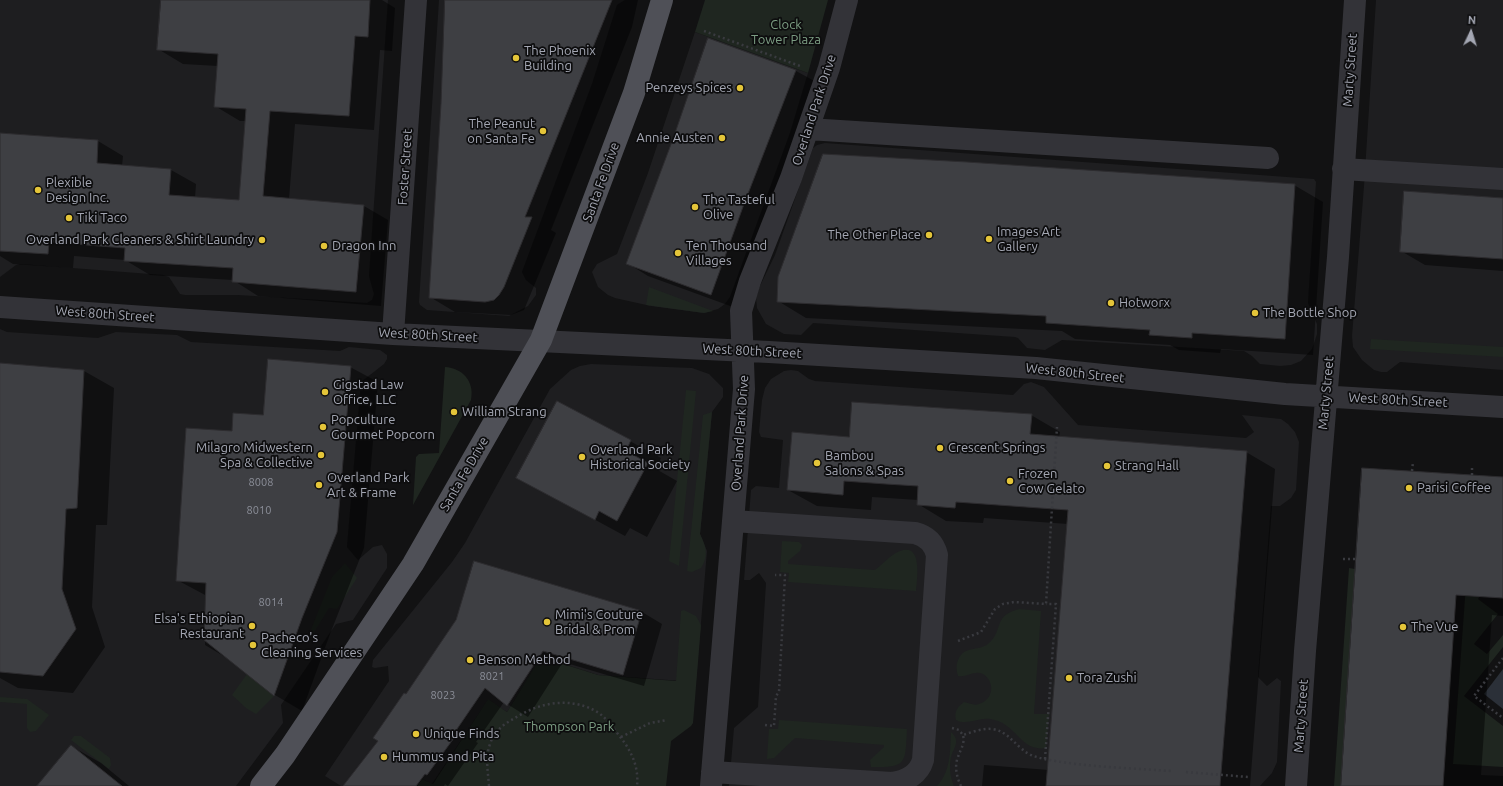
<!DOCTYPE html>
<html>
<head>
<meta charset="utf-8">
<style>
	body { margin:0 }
	#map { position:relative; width:1503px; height:786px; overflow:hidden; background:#121213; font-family:Ubuntu,sans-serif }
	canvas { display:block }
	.north { position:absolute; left:1451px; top:12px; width:40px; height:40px; -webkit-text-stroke:3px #0d0d0e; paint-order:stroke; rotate:4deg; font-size:11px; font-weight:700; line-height:16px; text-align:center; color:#a4a7b3 }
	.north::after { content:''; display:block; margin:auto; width:14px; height:18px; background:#a4a7b3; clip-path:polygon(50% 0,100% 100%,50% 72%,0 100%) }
</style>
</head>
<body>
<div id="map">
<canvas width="1503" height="786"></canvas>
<div class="north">N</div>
</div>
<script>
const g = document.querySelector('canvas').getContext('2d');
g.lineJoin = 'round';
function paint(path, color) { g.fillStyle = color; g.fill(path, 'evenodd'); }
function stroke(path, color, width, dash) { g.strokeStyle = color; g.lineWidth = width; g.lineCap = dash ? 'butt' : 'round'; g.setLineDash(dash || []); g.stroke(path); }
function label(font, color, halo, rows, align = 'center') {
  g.font = font + ' Ubuntu,sans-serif'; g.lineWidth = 3.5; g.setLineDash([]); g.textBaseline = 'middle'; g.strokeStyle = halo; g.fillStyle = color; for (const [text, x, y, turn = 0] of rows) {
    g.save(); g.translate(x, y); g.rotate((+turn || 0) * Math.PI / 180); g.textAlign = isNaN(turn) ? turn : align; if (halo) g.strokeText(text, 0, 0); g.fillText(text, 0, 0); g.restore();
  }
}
paint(new Path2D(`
	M0,0H388L369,276L374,294L372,300L367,303L238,295H185L180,294L169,277L163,275L20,264L16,265L0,277Z
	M439,0H625L617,5L592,84L522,272L526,280L536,288V295L528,306L509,316L427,310L420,305L419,302Z
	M1376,0H1503V370L1400,362L1387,372H1381L1374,370L1362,360L1353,347L1352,336L1364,186Z
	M695,32L808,73L790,133L730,297L725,304L718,309L704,313L651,306L615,298L608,295L598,287L592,272L597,264L617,254L648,173Z
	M825,143L1314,179L1316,182L1308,303L1317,324V334L1312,349L1301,361L1291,365L1280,366L1260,364L1252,356L1244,351L1062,340L1045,350L1027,348L1018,338L1015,337L813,323L801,335L784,334L766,324L757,308L756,298L759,288L775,255L813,148L817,145Z
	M0,329L7,332L98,338L116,332L177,335L191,342L340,351L349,347L380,350L387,355V359L384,364L361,382L347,547L358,560L373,547L382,545L387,554V568L353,620L336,624L281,705L283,723L236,786H0Z
	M591,364L692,368L709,374L723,388V397L712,412L700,534L707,551L696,682L598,675L542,657L507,712L488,700L432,784L422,779L417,786H341L325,776L389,681L388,666L375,668L372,667L373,660L452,562L465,543L550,389L571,370L580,366Z
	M791,370L798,371L809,379L815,381L1013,395L1024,384L1031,382L1044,387L1078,425L1246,438L1254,432L1242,415L1281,419L1288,424L1295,432L1299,442L1296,490L1291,498L1280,506H1271L1258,677L1267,686L1277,678L1281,681L1277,762L1272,773L1260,786H729L734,728L758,707L766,583L759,573L750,580H744L751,490L756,486L779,488L783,440L761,437L759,432L762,400L765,388L771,379L784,371Z`), '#1e1e20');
paint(new Path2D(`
	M705,0H828L808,73L695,32Z
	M649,287L713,311L704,313L646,305Z
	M1371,339L1503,347V357L1370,349Z
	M445,367C462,368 475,381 471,400L413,505L416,457L419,454L439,453Z
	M686,390L696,391L679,566L669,561Z
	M712,412L700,534C706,546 709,556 701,568L692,572L687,571L703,415Z
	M782,541L799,542L802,545L800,551L788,561V564L875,570C883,564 891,554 900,551C923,542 917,580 916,591L788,582L789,573L780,572Z
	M345,563L357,578L337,609L329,608L310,639L308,637L332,577Z
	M1349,568L1355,569L1341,786H1334Z
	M1466,584L1483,592L1478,599L1498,614L1474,644L1487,654L1503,635V647L1464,696L1503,726V767L1453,764Z
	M1019,609L1041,611L1034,714H1049L1046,748C1019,752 1018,723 990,719C979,717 967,726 956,720C954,712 957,707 964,702C969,703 974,706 979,704C994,700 995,681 983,674C974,670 967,678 958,676C956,670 956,663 959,658C965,646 979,651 988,644C1004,631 992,616 1019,609Z
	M684,610L696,616L701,625L693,723L691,726L671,741L666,786H417L422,779L433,784L488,699L507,712L541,657L598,675L676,681L681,611Z
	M247,674L274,696L256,714L246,708L232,695Z
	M0,697L27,699L49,715L36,731L30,732L27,728V704L0,702Z
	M779,720L907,729C905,763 908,768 871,767L870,760L884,747V745L795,738L774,758L767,759L769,729H778Z
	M951,732C961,741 954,747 951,757C949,767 950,777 954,786H937C951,771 950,751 951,732Z
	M74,736H81L110,758L111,765L109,769L71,740Z`), '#1f2620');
paint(new Path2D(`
	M1503,669V709L1484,694Z`), '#2b3038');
paint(new Path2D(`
	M162,0H382L395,8L392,51L380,50L374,130L295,124L289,199L364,206L388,220L381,306L258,296L233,280L150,275L125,260L74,256L73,268L13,264L0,256V135L98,141L123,156L122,166L171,170L196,184L195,198L240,201L246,121H240L215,106L218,66L183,64L158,49Z
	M446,0H638L632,27L551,230L556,233L524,310L511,315L455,312L430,297L442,104Z
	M709,39L796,71L818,83L733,307L648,276L627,263L674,140Z
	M1294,185L1323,202L1313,355L1221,349L1220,353L1179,350L1170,345L1075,339L1062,331L806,318L778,301Z
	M1503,199V271L1425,265L1401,251Z
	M1,364L84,371L114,388L107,525H96L92,607L105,647L73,693L18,688L0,678Z
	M350,367L378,382L364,548L330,634L302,711L275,695L232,661L205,645L207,596L177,580L233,432L264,417Z
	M558,402L661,458L656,469L677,481L647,537L630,528L625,536L518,478Z
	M1031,415L1060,432L1059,438L1246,452L1275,469L1250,786H982L984,765L1049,770L1068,524L984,518L983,523L946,521L918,504V500L872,497L871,510L817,506L788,490L850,438Z
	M1503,478V616L1492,615L1481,775L1503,776V786H1342Z
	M474,562L642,612L662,624L644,686L563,662L528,717L504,702L476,742L478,743L448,786L445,784L444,786H347L380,741L406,695L457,621Z
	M71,746L101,763L129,786H39Z`), '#0007');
const building = new Path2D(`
	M161,0H370L368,37L355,36L349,116L270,111L263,196L364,205L356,292L232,282L233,268L124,261L125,248L49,242L48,254L0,251V133L98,140L97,163L171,169L169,195L239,200L246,109L214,107L218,54L157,50Z
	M445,0H612L525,217H532L504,287L499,295L494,300L485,302L429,298L441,104Z
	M708,38L796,70L744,204L711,295L626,264L673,139Z
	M823,154L967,162L1295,184L1285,339L1192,333V338L1149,335L1150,330L1046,323V316L777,302L778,277Z
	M1404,191L1503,198V259L1400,252Z
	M268,359L351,366L337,532L302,618L274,696L204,640L206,583L176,581L186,428L232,431L233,413L263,415Z
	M0,363L84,370L77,508L66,509L62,589L76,629L43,676L0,672Z
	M557,401L631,440L626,451L648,463L617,521L599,511L595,520L516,478Z
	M852,402L1032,414L1030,434L1247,451L1220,786H1046L1068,510L956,502L955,508L917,505L918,486L886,484L844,481L843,495L787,490L792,432L849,437Z
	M1362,468L1503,477V598L1456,595L1443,786H1341Z
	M474,561L642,611L623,675L543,651L507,706L485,688L457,729L459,731L427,775L425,774L416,786H343L378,741L373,738L404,693L406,694L456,620Z
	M71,745L122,786H37Z`);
paint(building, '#3e3f43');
stroke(building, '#2d2c2f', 1);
stroke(new Path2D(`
	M704,31L800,66
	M1412,471L1413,462
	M1472,475V467
	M1343,559H1356
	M958,641L981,632L995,609L1003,604L1014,602L1046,604L1057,427
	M1503,658L1474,696L1503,718
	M765,725L774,726L776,696L779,692L785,575H775
	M952,728L959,730L963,735C972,732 983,728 992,729C1006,731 1012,741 1022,749C1028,755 1036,757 1044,759C1085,767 1129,768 1171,771
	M621,737L650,723L667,720
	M1045,759L1056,604H1046
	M1186,772L1248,777
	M489,786C488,771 485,758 490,744C494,731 504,724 515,718C540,702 572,696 599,713C608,720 614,729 621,738C632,752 639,768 637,786
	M961,786C957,778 954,766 958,757C961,748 965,744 963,735`), '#393a3f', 2.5, [2, 3]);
stroke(new Path2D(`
	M808,129L1268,158
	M1343,169L1503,179
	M0,307L393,334L769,352L1036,368L1285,394L1503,407
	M393,334L416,0
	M712,772L892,783C907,781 919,774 923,760L937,555C934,543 927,536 915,533L733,521
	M711,786L744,389L741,311L750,281L791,178L829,68L847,0
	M1296,786L1305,651L1338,257L1355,0`), '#333338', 22);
stroke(new Path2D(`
	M261,786L285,755L413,564L541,340L634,93L662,0`), '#4f5057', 22);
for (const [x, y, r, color] of [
	[516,58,4,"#e4c539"],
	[740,88,4,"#e4c539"],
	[543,131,4,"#e4c539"],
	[722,138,4,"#e4c539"],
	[38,190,4,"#e4c539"],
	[695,207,4,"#e4c539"],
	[69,218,4,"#e4c539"],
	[929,235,4,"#e4c539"],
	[989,239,4,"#e4c539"],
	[262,240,4,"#e4c539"],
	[324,246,4,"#e4c539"],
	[678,253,4,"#e4c539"],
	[1111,303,4,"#e4c539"],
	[1255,313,4,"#e4c539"],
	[325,392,4,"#e4c539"],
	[454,412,4,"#e4c539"],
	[323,427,4,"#e4c539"],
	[940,448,4,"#e4c539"],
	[321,455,4,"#e4c539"],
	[582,457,4,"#e4c539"],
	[817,463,4,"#e4c539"],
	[1107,466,4,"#e4c539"],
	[1010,481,4,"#e4c539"],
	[319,485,4,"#e4c539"],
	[1409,488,4,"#e4c539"],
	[547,622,4,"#e4c539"],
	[252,626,4,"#e4c539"],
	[1403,627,4,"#e4c539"],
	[253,645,4,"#e4c539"],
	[470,660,4,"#e4c539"],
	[1069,678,4,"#e4c539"],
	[416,734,4,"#e4c539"],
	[384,757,4,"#e4c539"]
]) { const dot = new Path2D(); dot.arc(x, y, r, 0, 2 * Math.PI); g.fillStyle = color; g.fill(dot); stroke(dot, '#0d0d0e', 1.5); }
label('11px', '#8a8d97', null, [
	["8008",261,482],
	["8010",259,510],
	["8014",271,602],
	["8021",492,676],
	["8023",443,695]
]);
label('13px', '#7c9d83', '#0d0d0e', [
	["Clock",786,25],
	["Tower Plaza",786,40],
	["Thompson Park",569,727]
]);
label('13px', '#a4a7b3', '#0d0d0e', [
	["The Phoenix",524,51],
	["Building",524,66],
	["Penzeys Spices",732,88,"right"],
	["The Peanut",535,124,"right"],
	["on Santa Fe",535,139,"right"],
	["Annie Austen",714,138,"right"],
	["Plexible",46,183],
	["Design Inc.",46,198],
	["The Tasteful",703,200],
	["Olive",703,215],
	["Tiki Taco",77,218],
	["Images Art",997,232],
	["Gallery",997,247],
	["The Other Place",921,235,"right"],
	["Overland Park Cleaners & Shirt Laundry",254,240,"right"],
	["Dragon Inn",332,246],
	["Ten Thousand",686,246],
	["Villages",686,261],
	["Hotworx",1119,303],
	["The Bottle Shop",1263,313],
	["Gigstad Law",333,385],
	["Office, LLC",333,400],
	["William Strang",462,412],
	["Popculture",331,420],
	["Gourmet Popcorn",331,435],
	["Milagro Midwestern",313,448,"right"],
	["Spa & Collective",313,463,"right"],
	["Crescent Springs",948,448],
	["Overland Park",590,450],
	["Historical Society",590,465],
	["Bambou",825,456],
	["Salons & Spas",825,471],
	["Strang Hall",1115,466],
	["Frozen",1018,474],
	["Cow Gelato",1018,489],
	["Overland Park",327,478],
	["Art & Frame",327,493],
	["Parisi Coffee",1417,488],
	["Mimi's Couture",555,615],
	["Bridal & Prom",555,630],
	["Elsa's Ethiopian",244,619,"right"],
	["Restaurant",244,634,"right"],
	["The Vue",1411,627],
	["Pacheco's",261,638],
	["Cleaning Services",261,653],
	["Benson Method",478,660],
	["Tora Zushi",1077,678],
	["Unique Finds",424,734],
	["Hummus and Pita",392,757]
], 'left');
label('13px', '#a4a7b3', '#0d0d0e', [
	["Marty Street",1350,70,-86],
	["Overland Park Drive",814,110,-72],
	["Foster Street",405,167,-86],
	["Santa Fe Drive",601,182,-70],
	["West 80th Street",105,314,4],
	["West 80th Street",428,335,3],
	["West 80th Street",752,351,3],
	["West 80th Street",1075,373,6],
	["Marty Street",1326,393,-85],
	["West 80th Street",1398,400,3],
	["Overland Park Drive",740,433,-86],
	["Santa Fe Drive",464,474,-60],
	["Marty Street",1301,716,-86]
]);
</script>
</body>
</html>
